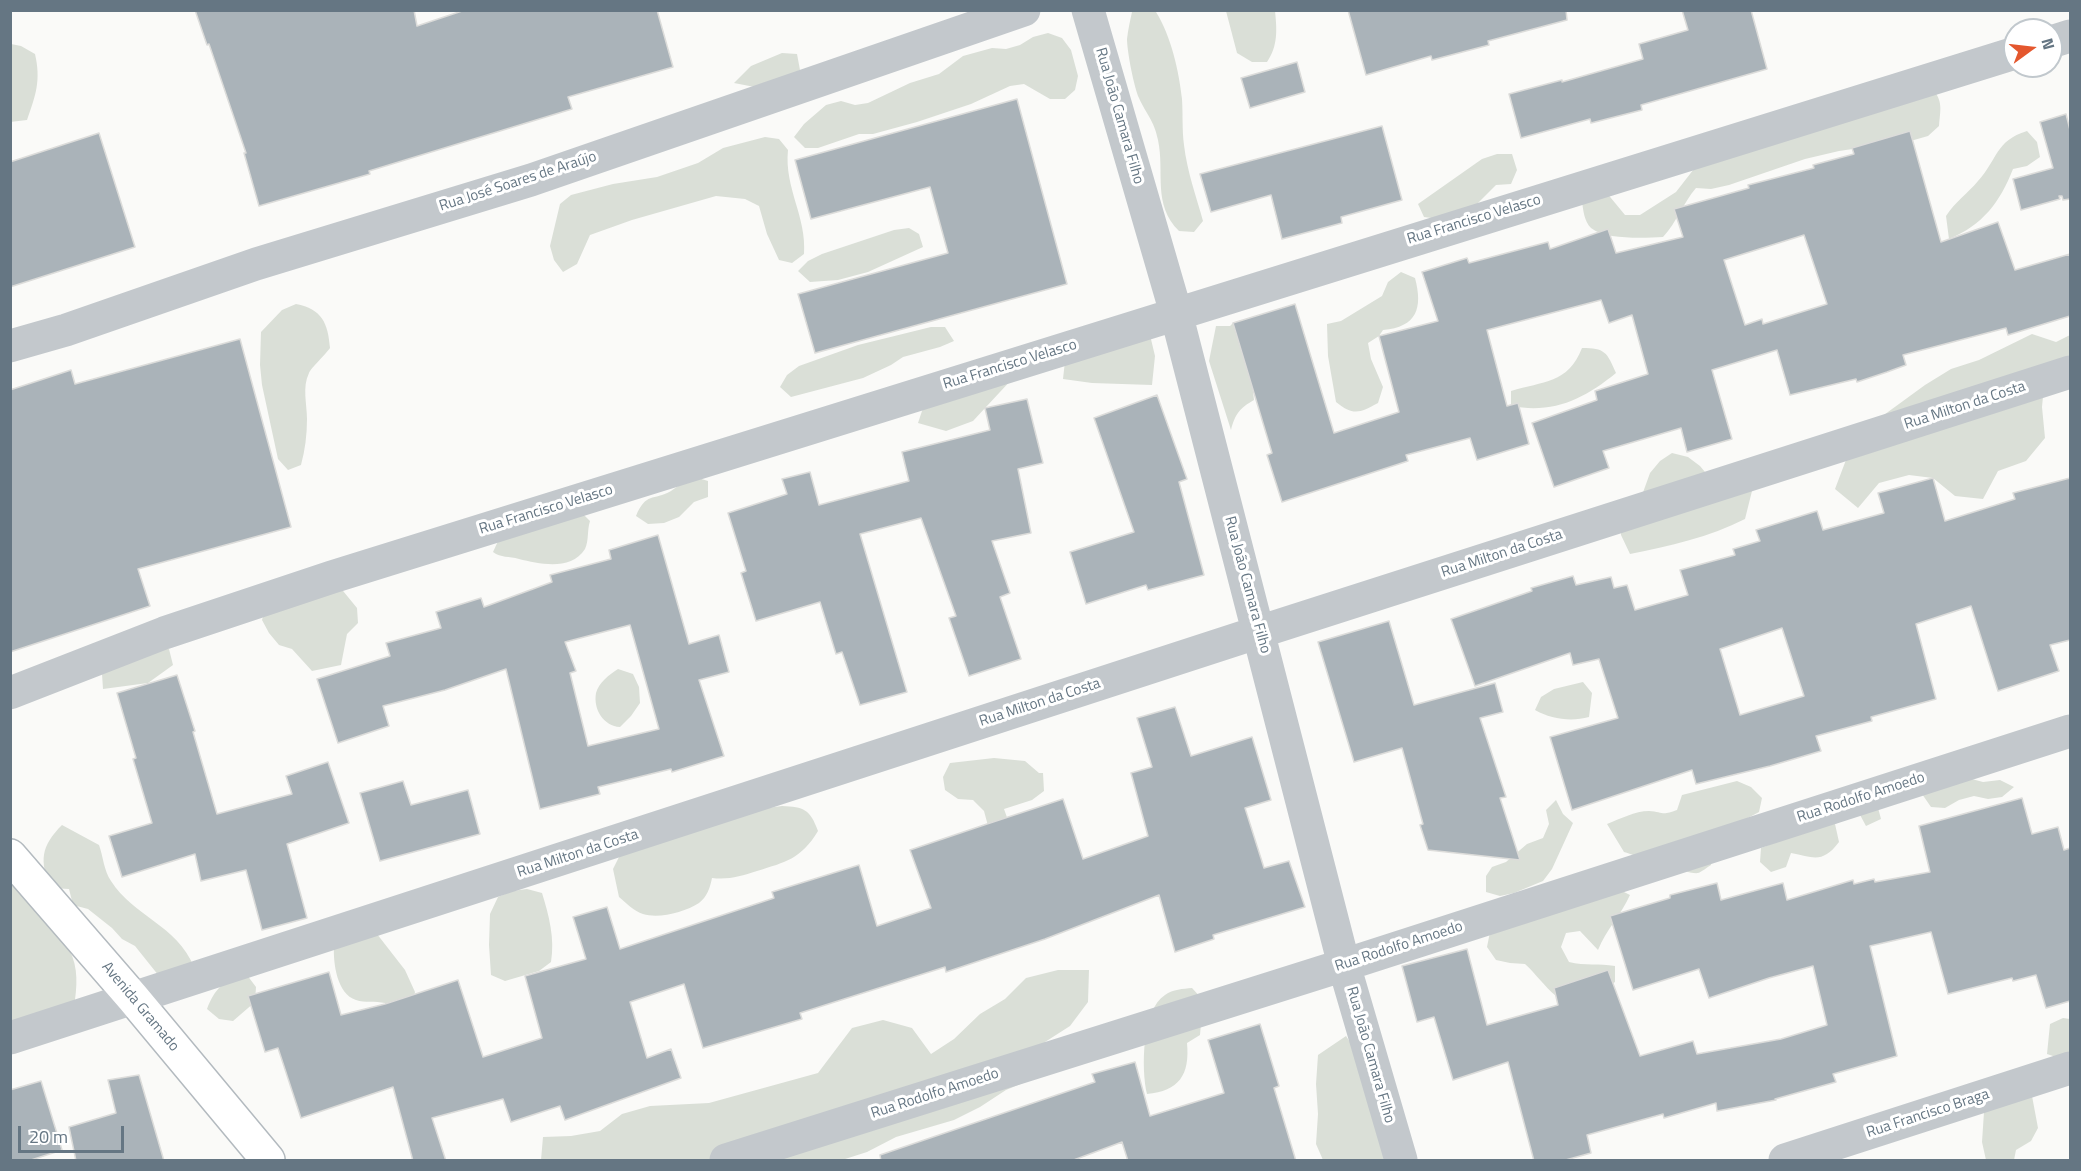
<!DOCTYPE html>
<html>
<head>
<meta charset="utf-8">
<style>
	body { margin:0 }
	#map { position:relative; width:2081px; height:1171px; overflow:hidden; background:#fafaf8; font-family:"Titillium Web",sans-serif }
	canvas { display:block }
	.frame { position:absolute; inset:0; border:12px solid #657683; pointer-events:none }
	.north { position:absolute; left:2003px; top:18px; width:60px; height:60px; box-sizing:border-box; background:#fff; border:2px solid #c1c8cd; border-radius:50%; rotate:75deg; font-size:16px; font-weight:700; line-height:24px; text-align:center; color:#657683 }
	.north::after { content:''; display:block; margin:auto; width:21px; height:27px; background:#e4572e; clip-path:polygon(50% 0,100% 100%,50% 72%,0 100%) }
	.scale { position:absolute; left:18px; top:1126px; width:106px; height:27px; box-sizing:border-box; border:3px solid #657683; border-top:0; padding-left:8px; font-size:18px; line-height:21px; white-space:nowrap; color:#657683; -webkit-text-stroke:4px #fff; paint-order:stroke }
</style>
</head>
<body>
<div id="map">
<canvas width="2081" height="1171"></canvas>
<div class="frame"></div>
<div class="north">N</div>
<div class="scale">20 m</div>
</div>
<script>
const g = document.querySelector('canvas').getContext('2d');
g.lineJoin = 'round';
function paint(path, color) { g.fillStyle = color; g.fill(path, 'evenodd'); }
function stroke(path, color, width, dash) { g.strokeStyle = color; g.lineWidth = width; g.lineCap = dash ? 'butt' : 'round'; g.setLineDash(dash || []); g.stroke(path); }
function label(font, color, halo, rows, align = 'center') {
  g.font = font + ' "Titillium Web",sans-serif'; g.lineWidth = 6; g.setLineDash([]); g.textBaseline = 'middle'; g.strokeStyle = halo; g.fillStyle = color; for (const [text, x, y, turn = 0] of rows) {
    g.save(); g.translate(x, y); g.rotate((+turn || 0) * Math.PI / 180); g.textAlign = isNaN(turn) ? turn : align; if (halo) g.strokeText(text, 0, 0); g.fillText(text, 0, 0); g.restore();
  }
}
paint(new Path2D(`
	M1134,10L1156,12C1171,36 1179,71 1182,99C1183,115 1182,130 1184,145C1187,171 1196,196 1203,221L1194,232L1179,231C1152,204 1165,173 1158,140C1154,120 1146,114 1139,98C1134,87 1127,51 1127,39C1128,30 1130,21 1132,12Z
	M1226,11H1275C1277,30 1278,46 1267,62H1252L1237,53Z
	M1048,33L1062,38L1071,50L1078,76L1075,90L1065,99H1050L1024,84L1010,86L971,104L917,122L873,134H859L818,148H805L794,137L804,124L826,105L841,101L855,105L868,103L910,83L939,74L963,56L992,48L1006,49L1020,45L1033,37Z
	M11,44L21,46L35,54C41,80 36,95 27,120L10,122Z
	M782,53L797,54L800,70L765,89L734,83L751,66Z
	M1929,84C1943,101 1941,105 1939,126L1928,136L1914,140L1839,151L1805,159L1729,185L1711,189L1696,188C1683,203 1677,222 1663,237C1644,238 1606,240 1591,228C1584,221 1583,209 1582,201L1606,192L1625,215H1640L1676,192L1697,165Z
	M2027,131L2037,142L2040,157L2027,166L2013,169C2000,202 1983,225 1949,239L1946,216C1955,202 1968,193 1978,181C1998,159 1995,141 2027,131Z
	M765,137L779,139L788,150C784,188 807,217 804,254L792,263L779,260L767,234L759,206L745,199L716,196L632,220L590,235L577,264L563,272L554,260L550,246L560,204L571,195L613,184L657,177L698,163L723,148Z
	M1497,154H1512L1517,170L1511,184L1496,185L1469,212L1439,219L1424,217L1418,204L1482,159Z
	M909,228L919,234L923,247L868,272L838,280L810,282L798,271L808,261L822,254L894,230Z
	M1401,272L1415,278C1423,308 1417,327 1383,330L1379,336L1368,343L1371,359L1383,387L1378,403C1360,413 1353,416 1336,402L1328,356L1327,324L1341,321L1382,296L1388,282Z
	M296,304C322,309 328,323 330,348C326,354 311,368 309,373C302,387 307,404 307,419C307,435 305,450 301,465L288,470L278,459L262,385L260,365L261,332L282,310Z
	M1233,323C1243,347 1252,374 1254,400C1240,408 1235,414 1231,430L1209,361L1216,326H1230Z
	M931,327H945L954,341L940,347L903,357L891,365L863,378L791,397L780,387L787,375L799,366L858,345Z
	M2032,334L2056,342L2070,335V365L2045,376L2042,407L2045,438L2026,461L1998,471L1983,499L1955,496L1933,478L1909,475L1879,483L1858,508L1835,489L1855,436L1925,385L1951,369L1979,360Z
	M1150,335L1155,356L1152,385L1092,383L1063,379L1066,352Z
	M1582,348C1605,348 1607,352 1616,373C1584,399 1554,414 1511,406V391C1543,381 1568,384 1582,348Z
	M1013,378L973,421L946,431L918,423L928,393Z
	M1672,453L1688,457L1700,466L1710,478L1752,491L1745,519C1710,537 1669,546 1630,554L1621,535L1620,518L1641,498L1650,473L1660,461Z
	M692,476L708,481V497L694,502L679,517L664,523L648,524L636,516C646,492 653,501 671,491C678,486 685,481 692,476Z
	M584,515L590,521C587,530 589,541 585,549C571,571 540,564 519,559C509,556 501,558 493,552L499,539Z
	M339,586L357,608L358,623L347,634L341,665L312,671L292,649L279,645L269,633L262,620L266,606Z
	M154,645L169,649L173,665L148,683L103,689L102,674Z
	M618,669L633,674L639,687L640,703L631,716L620,727C604,726 593,710 596,693C599,682 609,675 618,669Z
	M1583,682L1592,693L1589,717C1571,722 1551,719 1535,710L1541,697L1554,689Z
	M994,758L1025,761L1039,773H1043L1044,791L1032,800L1004,809L1009,823L991,837L984,811L973,800L958,799L945,790L943,777L950,763Z
	M1968,778L1983,782L2000,780L2014,787L2002,797L1988,799L1974,796L1959,800L1945,808L1931,807L1922,794Z
	M1737,781L1751,787L1762,798L1759,812L1746,819L1713,850L1711,865C1707,867 1702,872 1698,873C1689,875 1637,856 1624,852L1607,824C1620,819 1635,811 1649,811C1663,812 1662,816 1677,810L1682,795Z
	M1556,800L1563,814L1573,823L1552,869L1543,881L1514,893L1500,896L1486,892V876L1492,867L1506,862L1527,844L1543,838L1549,824L1546,810Z
	M1877,804L1881,819L1866,826L1859,813L1835,824L1839,842C1823,863 1815,858 1791,853L1786,867L1771,872L1760,862L1761,848Z
	M782,806C804,807 810,809 818,831C801,859 786,862 757,871C741,876 729,880 712,878C710,888 707,897 699,903C685,912 659,919 643,914C634,911 626,903 619,897L613,869L621,853L767,808Z
	M62,825L99,845C103,856 104,871 111,881C133,916 177,925 194,967L163,981L135,946L122,939L112,928L88,909L73,905L69,889L51,888C39,861 41,846 62,825Z
	M10,879L24,897L69,949C79,968 77,987 74,1007L11,1023Z
	M1616,888L1630,895C1621,915 1606,930 1598,950L1580,931L1566,933L1561,947L1569,962C1585,966 1599,963 1615,966V982L1601,991L1556,996C1544,986 1536,974 1525,964L1510,963L1496,960L1487,947L1490,932Z
	M527,889L542,893C549,916 555,938 551,962L539,971L505,981L491,975L489,945L490,914L498,897L512,891Z
	M377,934L405,970L415,992L412,1008C398,1008 397,1006 385,1003C375,1001 365,1003 356,1000C337,994 333,963 334,946Z
	M1058,970H1089L1088,1002L1070,1026L1045,1042L1035,1078L1006,1090L980,1107L954,1120L896,1137L867,1152L842,1160H541L543,1137L571,1136L600,1131L622,1114L650,1106L709,1103L818,1073L852,1028L883,1020L912,1028L931,1054L954,1039L980,1014L1005,999L1026,978Z
	M247,975L256,987L255,1002L233,1021L219,1019L207,1009C214,990 225,977 247,975Z
	M1192,988L1203,1000L1200,1035L1187,1043C1190,1075 1179,1091 1147,1094C1141,1069 1142,1009 1165,995C1173,989 1183,989 1192,988Z
	M2063,1018L2070,1019V1056L2062,1059L2047,1054L2050,1024Z
	M1346,1036L1363,1062L1382,1128L1384,1160H1323L1316,1144L1318,1114L1316,1084L1318,1055Z
	M2032,1096L2038,1128L2031,1141L2016,1150L2014,1160H1986L1982,1142L1984,1112Z`), '#dadfd7');
const building = new Path2D(`
	M195,10H414L417,26L465,10H657L673,67L568,97L572,109L369,171L370,174L259,206L244,153H246L209,44L207,45Z
	M1348,10H1566L1567,20L1488,41L1489,45L1432,60L1431,56L1366,75Z
	M1682,10H1751L1767,69L1641,105L1642,110L1591,123L1590,119L1521,138L1509,94L1562,80V82L1643,59L1639,44L1688,30Z
	M1297,62L1305,92L1250,108L1241,78Z
	M1017,99L1067,284L815,353L798,294L948,253L930,187L811,219L795,160Z
	M2066,114L2070,130V199L2063,200L2062,196H2059L2060,199L2021,210L2013,179L2053,168L2040,122Z
	M1382,126L1402,200L1341,217L1342,223L1282,239L1271,195L1211,212L1200,174Z
	M1910,131L1941,242L1998,222L2015,270L2070,254V316L2008,335L2006,328L1903,355L1906,365L1887,372L1857,382L1856,379L1790,395L1777,350L1712,370L1732,439L1687,452L1681,428L1603,451L1609,468L1554,487L1532,423L1597,400L1595,391L1648,374L1632,315L1609,323L1601,300L1487,330L1507,406L1518,403L1529,444L1477,460L1470,438L1406,455L1408,461L1282,502L1267,455L1272,453L1233,323L1295,304L1334,433L1399,412L1379,336L1438,321L1422,272L1467,258L1469,263L1548,242L1550,249L1608,229L1616,253L1683,237L1674,209L1749,188L1748,185L1814,168L1813,165L1854,154L1852,148ZM1804,235L1827,304L1763,324L1762,319L1745,325L1724,260Z
	M99,133L135,247L10,287V162Z
	M240,339L291,527L138,569L150,606L10,652V390L71,370L75,384Z
	M1157,395L1187,479L1179,482L1204,575L1148,590L1146,585L1086,604L1070,552L1134,532L1094,418Z
	M1027,399L1043,463L1018,469L1031,533L992,541L1010,593L1000,597L1021,659L969,676L949,618L956,616L921,518L860,534L907,692L860,705L842,652L836,654L820,602L756,621L741,573L746,571L728,513L787,494L782,479L810,472L819,505L909,481L902,452L990,430L985,408Z
	M1933,478L1945,521L2015,499L2013,493L2070,478V640L2050,645L2059,671L1998,691L1971,606L1916,624L1936,699L1871,717L1872,721L1816,736L1821,751L1770,766L1696,784L1692,770L1572,810L1550,737L1618,718L1599,659L1573,665L1570,653L1475,686L1451,619L1532,591L1531,588L1573,576L1576,585L1611,577L1614,588L1627,585L1635,610L1688,595L1680,570L1735,555L1733,549L1760,541L1756,530L1817,511L1823,530L1884,513L1878,493ZM1782,628L1804,696L1740,715L1720,649Z
	M658,535L689,644L719,635L729,672L699,680L724,756L672,772L671,769L598,787L600,794L540,809L506,669L445,690L383,706L389,726L338,743L317,679L390,656L386,643L441,628L436,612L481,598L484,607L552,582L550,575L611,559L609,550ZM630,625L659,729L588,746L570,673L576,671L565,642Z
	M1389,621L1414,705L1495,683L1503,712L1480,718L1506,797L1500,798L1520,860L1428,850L1420,825L1423,824L1402,748L1354,762L1318,642Z
	M177,675L195,731L193,732L217,814L292,794L286,776L328,762L349,823L287,844L307,918L262,930L246,870L201,881L195,854L122,877L109,836L152,823L133,759L136,758L117,693Z
	M1175,707L1191,756L1252,737L1271,800L1245,808L1264,868L1289,861L1305,907L1213,935L1214,939L1175,952L1159,895L1045,939L946,972L945,967L800,1013L802,1019L703,1048L684,984L630,1002L647,1058L671,1049L681,1078L565,1120L560,1106L511,1122L503,1099L432,1118L446,1161H413L393,1087L301,1118L278,1048L265,1052L248,996L329,972L341,1015L385,1004L458,980L483,1057L542,1038L525,976L586,959L573,917L607,907L620,949L774,898L772,892L859,865L877,926L931,908L910,850L987,824L1063,799L1083,859L1148,836L1131,773L1152,767L1137,718Z
	M403,781L411,805L468,790L480,834L380,861L360,793Z
	M2022,798L2032,834L2058,827L2064,850L2070,848V1001L2046,1008L2036,975L2013,981L2012,978L1948,994L1931,932L1870,946L1897,1056L1833,1074L1836,1082L1775,1099L1776,1100L1717,1111L1716,1103L1664,1118L1663,1114L1587,1135L1591,1153L1562,1161H1534L1508,1062L1453,1080L1434,1017L1417,1022L1402,966L1467,949L1487,1025L1558,1005L1554,988L1608,970L1640,1056L1693,1041L1697,1054L1781,1039L1827,1025L1813,966L1769,978L1709,998L1699,969L1633,990L1610,916L1670,898V895L1717,883L1721,900L1783,883L1787,900L1853,880L1854,884L1874,879L1875,882L1930,872L1919,826Z
	M1260,1024L1279,1086L1274,1088L1296,1161H1128L1122,1142L1071,1161H881L880,1155L1095,1082L1092,1074L1135,1062L1150,1116L1224,1093L1208,1040Z
	M139,1075L164,1161H76L69,1127L116,1113L108,1080Z
	M41,1081L62,1150L28,1161H10V1090Z`);
paint(building, '#aab3b9');
stroke(building, '#dcdcda', 1.5);
const secondary = new Path2D(`
	M10,856L133,998L268,1160`);
stroke(secondary, '#b3babf', 36);
stroke(new Path2D(`
	M1088,10L1176,313L1344,965L1401,1160
	M2051,42L2070,36
	M10,346L66,330L256,264L531,180L1024,10
	M10,693L164,633L332,577L2015,53
	M10,1038L1259,632L2070,372
	M726,1160L1344,965L2070,731
	M1785,1160L2070,1068`), '#c3c8cc', 33);
stroke(secondary, '#fff', 33);
label('15px', '#657683', '#fff', [
	["Rua João Camara Filho",1119,116,74],
	["Rua José Soares de Araújo",518,182,-18],
	["Rua Francisco Velasco",1474,220,-17],
	["Rua Francisco Velasco",1010,365,-17],
	["Rua Milton da Costa",1965,406,-18],
	["Rua Francisco Velasco",546,510,-17],
	["Rua Milton da Costa",1502,554,-18],
	["Rua João Camara Filho",1247,585,75],
	["Rua Milton da Costa",1040,703,-18],
	["Rua Rodolfo Amoedo",1861,798,-18],
	["Rua Milton da Costa",578,854,-18],
	["Rua Rodolfo Amoedo",1399,947,-18],
	["Avenida Gramado",140,1007,50],
	["Rua João Camara Filho",1370,1055,74],
	["Rua Rodolfo Amoedo",935,1094,-18],
	["Rua Francisco Braga",1928,1114,-18]
]);
</script>
</body>
</html>
